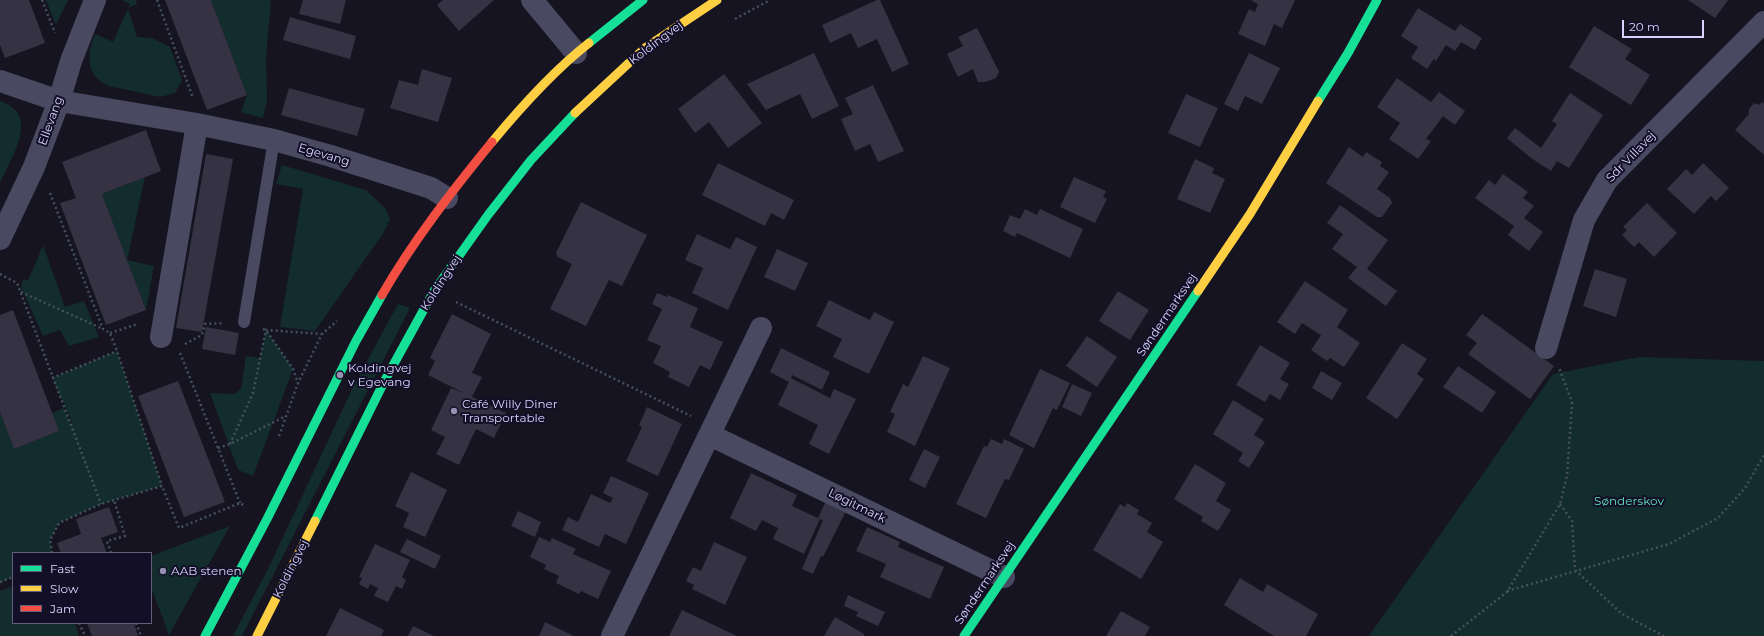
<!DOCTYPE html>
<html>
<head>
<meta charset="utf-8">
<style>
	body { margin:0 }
	#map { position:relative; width:1764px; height:636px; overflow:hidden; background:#161421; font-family:Montserrat,sans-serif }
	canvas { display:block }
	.legend { position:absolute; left:12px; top:552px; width:140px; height:72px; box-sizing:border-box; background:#130f26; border:1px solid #625e7d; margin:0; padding:5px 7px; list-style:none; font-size:12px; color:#d9d4ff }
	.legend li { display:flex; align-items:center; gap:8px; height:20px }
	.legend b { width:20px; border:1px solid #625e7d }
	.scale { position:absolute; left:1622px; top:20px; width:82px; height:18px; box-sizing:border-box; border:2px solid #d9d4ff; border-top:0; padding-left:5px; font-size:12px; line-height:14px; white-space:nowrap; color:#d9d4ff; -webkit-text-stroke:3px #130f26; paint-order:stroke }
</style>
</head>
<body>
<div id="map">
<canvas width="1764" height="636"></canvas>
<ul class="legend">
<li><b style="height:5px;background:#16e098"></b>Fast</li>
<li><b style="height:5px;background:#ffcf43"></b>Slow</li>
<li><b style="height:5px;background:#f24e42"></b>Jam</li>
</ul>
<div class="scale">20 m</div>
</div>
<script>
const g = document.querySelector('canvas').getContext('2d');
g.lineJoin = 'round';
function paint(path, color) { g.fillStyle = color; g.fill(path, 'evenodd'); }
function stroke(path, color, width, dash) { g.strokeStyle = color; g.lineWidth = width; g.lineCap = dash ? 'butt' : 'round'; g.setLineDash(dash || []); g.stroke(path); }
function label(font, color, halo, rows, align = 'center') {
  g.font = font + ' Montserrat,sans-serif'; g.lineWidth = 4; g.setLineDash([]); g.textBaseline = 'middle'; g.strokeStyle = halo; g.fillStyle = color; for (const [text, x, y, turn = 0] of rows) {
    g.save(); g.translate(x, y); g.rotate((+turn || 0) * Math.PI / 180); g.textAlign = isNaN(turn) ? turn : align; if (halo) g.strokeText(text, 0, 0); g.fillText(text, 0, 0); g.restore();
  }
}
paint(new Path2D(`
	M46,0H68L56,25Z
	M121,0H136L137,4L128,8L137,37L152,38L170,47L182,80L175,93L160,97L109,86C85,76 87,54 95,34L113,42L130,4Z
	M211,0H271L266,57L267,100L263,118L241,112L247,95Z
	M0,101C41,114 12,157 0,183Z
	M282,165L366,190L385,208L390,219L384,232L315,331L280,327L303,189L276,184Z
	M145,177L127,260L154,266L146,310L102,194Z
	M43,245L65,307L84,301L99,337L69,346L60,330L43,336L21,287L23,279L28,281Z
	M398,304L410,308L242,636H233L269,567L354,385Z
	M266,330L293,369L253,476L238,470L210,393L234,394L241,389L246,356L260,358Z
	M117,351L162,486L101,504L59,523L50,540L52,553H13V577L0,583V412L14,449L59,431L52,413L64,408L72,427L71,419L52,378Z
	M1639,357L1764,361V636H1369L1553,374Z
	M230,526L169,635L151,587V556Z
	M13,586V623H75L79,636H0V591Z`), '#132c2d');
paint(new Path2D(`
	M0,0H29L45,43L5,58L0,45Z
	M165,0H211L247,95L207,110Z
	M303,0H346L340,24L299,14Z
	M443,0H494L459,31L437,5Z
	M877,0H880L909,64L892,72L877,39L858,48L851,33L830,43L822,25Z
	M1253,0H1295L1282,28L1274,24L1265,46L1238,34L1249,9L1255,12L1258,4L1252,1Z
	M1688,0H1728L1715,18Z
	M1418,8L1455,31L1460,24L1482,38L1475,50L1461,42L1455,51L1446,45L1436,61L1434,59L1427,69L1411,58L1418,47L1401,36Z
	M290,17L356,36L350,59L283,40Z
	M1594,26L1632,49L1625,59L1650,75L1631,105L1569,67Z
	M977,28L999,72L996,78L985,82H978L973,69L958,77L947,54L963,46L958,37Z
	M814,53L839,106L812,119L800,94L766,110L747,84Z
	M1249,53L1280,68L1262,104L1245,96L1238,111L1224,104Z
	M422,69L452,78L438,122L390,108L399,80L418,85Z
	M724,74L762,123L728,148L709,122L695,133L678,109Z
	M1397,78L1431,102L1439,92L1465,111L1455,125L1443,116L1426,139L1431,141L1418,159L1389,139L1400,123L1377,107Z
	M873,85L904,151L878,162L870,144L855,151L841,119L853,114L845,98Z
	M289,88L365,109L357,136L281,115Z
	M1570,93L1603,115L1569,168L1557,161L1551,171L1531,158L1507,138L1515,128L1541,148L1557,124L1552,121Z
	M1186,94L1218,108L1200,147L1168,133Z
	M1762,102L1764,104V155L1735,130L1749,114V109L1754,103L1759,105Z
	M146,130L161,171L102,194L146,310L106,325L60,203L76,198L62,162Z
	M1349,147L1363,157L1366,152L1382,162L1380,166L1389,172L1377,189L1390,198L1392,203L1382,217H1377L1326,183Z
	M206,154L233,159L202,332L176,328Z
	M1195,159L1214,168L1212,173L1225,179L1210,213L1177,199Z
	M718,163L794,200L784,220L771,213L765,226L702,195Z
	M1703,163L1729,188L1716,201L1711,196L1694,214L1667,189L1686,169L1692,175Z
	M1503,174L1528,192L1523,198L1534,206L1524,218L1543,232L1529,251L1508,235L1514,226L1475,198L1489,180L1495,185Z
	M1074,177L1106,191L1103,197L1107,199L1095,223L1060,207Z
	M581,202L647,235L622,286L609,280L586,326L550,309L572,264L558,257L556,253Z
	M1647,203L1677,233L1654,257L1639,242L1634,247L1622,235L1627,230L1623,227Z
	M1340,205L1388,240L1367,269L1397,291L1386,306L1348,278L1357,267L1332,249L1343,234L1327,223Z
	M1025,209L1037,215L1040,209L1083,229L1070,258L1017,233L1015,237L1003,231L1010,215L1020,219Z
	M697,234L730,249L736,237L757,247L728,310L692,293L703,268L685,260Z
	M777,249L808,263L795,291L764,277Z
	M1595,269L1627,279L1616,317L1583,306Z
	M1305,281L1348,310L1337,327L1360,343L1344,367L1330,358L1327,361L1311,350L1321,335L1302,323L1295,334L1277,322Z
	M1118,291L1149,310L1130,340L1099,321Z
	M657,293L667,297L668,295L698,308L690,327L723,342L710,370L700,365L689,387L668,377L670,372L653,363L661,346L647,340L662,309L652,304Z
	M829,300L870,320L874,312L894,322L869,374L833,357L842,339L816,326Z
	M13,310L59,431L14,449L0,412V315Z
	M452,314L491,334L472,373L482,377L472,397L506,413L494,438L476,429L459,465L436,454L445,437L431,430L451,388L464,393L428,375L435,361L430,358Z
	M1482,314L1554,366L1530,399L1468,354L1477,343L1466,335Z
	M206,327L239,333L235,355L202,349Z
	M1087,336L1117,357L1097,387L1066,366Z
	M1402,343L1427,359L1417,374L1424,379L1397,419L1366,398Z
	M1260,345L1290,363L1280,379L1289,384L1280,400L1270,394L1265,402L1236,385Z
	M781,348L830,372L822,390L792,375L791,378L830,398L834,389L856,399L829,454L809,444L818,425L778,405L789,382L770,372Z
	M923,356L950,368L915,446L887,432L895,414L890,412L903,384L908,387Z
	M1458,366L1496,392L1482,413L1443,387Z
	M1040,369L1070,383L1057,410L1053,408L1034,448L1009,435Z
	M1321,371L1342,383L1332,400L1312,388Z
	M178,381L225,502L184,517L138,396Z
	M1072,384L1092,393L1081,416L1062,407Z
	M1233,400L1264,419L1254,435L1265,442L1249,468L1238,461L1243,453L1213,434Z
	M647,407L682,424L658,476L626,461L642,427L639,425Z
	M991,439L1002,444L1004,439L1024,449L1009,480L1005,479L986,518L956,504L984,446L987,447Z
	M924,449L940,457L925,488L909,480Z
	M1195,464L1226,483L1216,501L1231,510L1218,531L1201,521L1203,517L1174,499Z
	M411,472L447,490L425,537L403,527L409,513L395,506Z
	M751,473L797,495L792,506L820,519L804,554L773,539L778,528L762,520L756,531L730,518Z
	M611,476L649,493L626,544L605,534L599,547L562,530L568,517L578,522L591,494L610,503L613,498L603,493Z
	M826,501L846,511L823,557L821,556L813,574L802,569L823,520L818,518Z
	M1127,503L1139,510L1137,514L1152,523L1147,532L1163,542L1141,579L1093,550L1120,504L1125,507Z
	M109,507L118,532L101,538L107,553H61L57,543L81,534L76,519Z
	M518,511L541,522L535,537L511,526Z
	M867,527L900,542L898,547L944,567L930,599L880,577L886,564L856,551Z
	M539,537L550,542L552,538L576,549L573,554L611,571L598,599L581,591L579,594L556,583L559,576L544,569L546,565L530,557Z
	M407,539L441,556L435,569L400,552Z
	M714,542L747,557L725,605L692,589L694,585L686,581L693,567L701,571Z
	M375,544L410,560L402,577L406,580L402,589L396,586L388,602L374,596L378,588L370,584L368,589L359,584L362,578L359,577Z
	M1240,578L1263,592L1267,584L1318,614L1306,636H1274L1224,605Z
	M848,595L885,612L878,626L856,616L858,612L844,606Z
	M340,608L384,630L381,636H326Z
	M682,610L737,636H669Z
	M1121,611L1150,627L1145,636H1106Z
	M835,617L864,634V636H824Z
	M545,622L574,636H539Z
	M87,623H134L138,636H92Z
	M413,626L434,636H408Z`), '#343243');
stroke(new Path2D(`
	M42,0L55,33
	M157,0L193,98
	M735,19L770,0
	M50,193L103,329L110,333L117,351L162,486
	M0,274L17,283L101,504
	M21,292L103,329
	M456,302L691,416
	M263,329L266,330L293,369L298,383
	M110,333L138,324
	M185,344L202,335L205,324L224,323
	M180,353L240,503
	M52,378L117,351
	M279,436L298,383L322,334L337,321
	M230,444L253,393L266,330L322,334
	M218,448L230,444L284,417
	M1560,504L1572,521L1575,570L1622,614L1664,636
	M52,553L50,540L59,523L101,504L162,486L179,528L240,503L245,506
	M111,553L107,541L125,536L114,500
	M0,582L13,577
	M1507,591L1669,544L1718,518L1745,488L1764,455
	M79,623L85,636
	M136,623L141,636
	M1451,636L1507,592L1560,504L1567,476L1572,402L1559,368`), '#44505f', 2.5, [2, 3]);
stroke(new Path2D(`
	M244,322L274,140`), '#4a4962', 12);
stroke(new Path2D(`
	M532,0L576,53
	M0,81L59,101L197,124L274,140L331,156L403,179L431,188L447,198
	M0,239L34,167L59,101L71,61L95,0
	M161,337L197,124
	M1546,348L1584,220L1607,180L1764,22
	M710,435L1004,577
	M612,636L761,328`), '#4a4962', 22);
stroke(new Path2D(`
	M589,43L643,0
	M1318,101L1348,53L1377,0
	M315,521L385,380L434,291L488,215L531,160L575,113
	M205,636L267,519L356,341L382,295
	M964,636L1198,291`), '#16e098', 9);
stroke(new Path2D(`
	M575,113L645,48L717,0
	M492,142C521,107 553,71 589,43
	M1198,291L1250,214L1318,101
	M257,636L315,521`), '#ffcf43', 9);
stroke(new Path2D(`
	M382,295C413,241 452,191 492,142`), '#f24e42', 9);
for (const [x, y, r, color] of [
	[340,375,4,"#9591b1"],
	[454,411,4,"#9591b1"],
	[163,571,4,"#9591b1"]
]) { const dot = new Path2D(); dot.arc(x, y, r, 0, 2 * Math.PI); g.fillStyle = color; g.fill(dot); stroke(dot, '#130f26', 1.5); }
label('12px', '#d9d4ff', '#130f26', [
	["Koldingvej",656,43,-37],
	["Ellevang",51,121,-70],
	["Egevang",324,155,16],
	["Sdr Villavej",1631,157,-46],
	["Koldingvej",441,283,-57],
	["Søndermarksvej",1167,315,-56],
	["Løgitmark",857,506,26],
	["Koldingvej",291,569,-63],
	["Søndermarksvej",985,583,-56]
]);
label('12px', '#d9d4ff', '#130f26', [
	["Koldingvej",348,368],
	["v Egevang",348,382],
	["Café Willy Diner",462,404],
	["Transportable",462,418],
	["AAB stenen",171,571]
], 'left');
label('12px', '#5fe0c0', '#130f26', [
	["Sønderskov",1629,501]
]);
</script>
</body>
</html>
